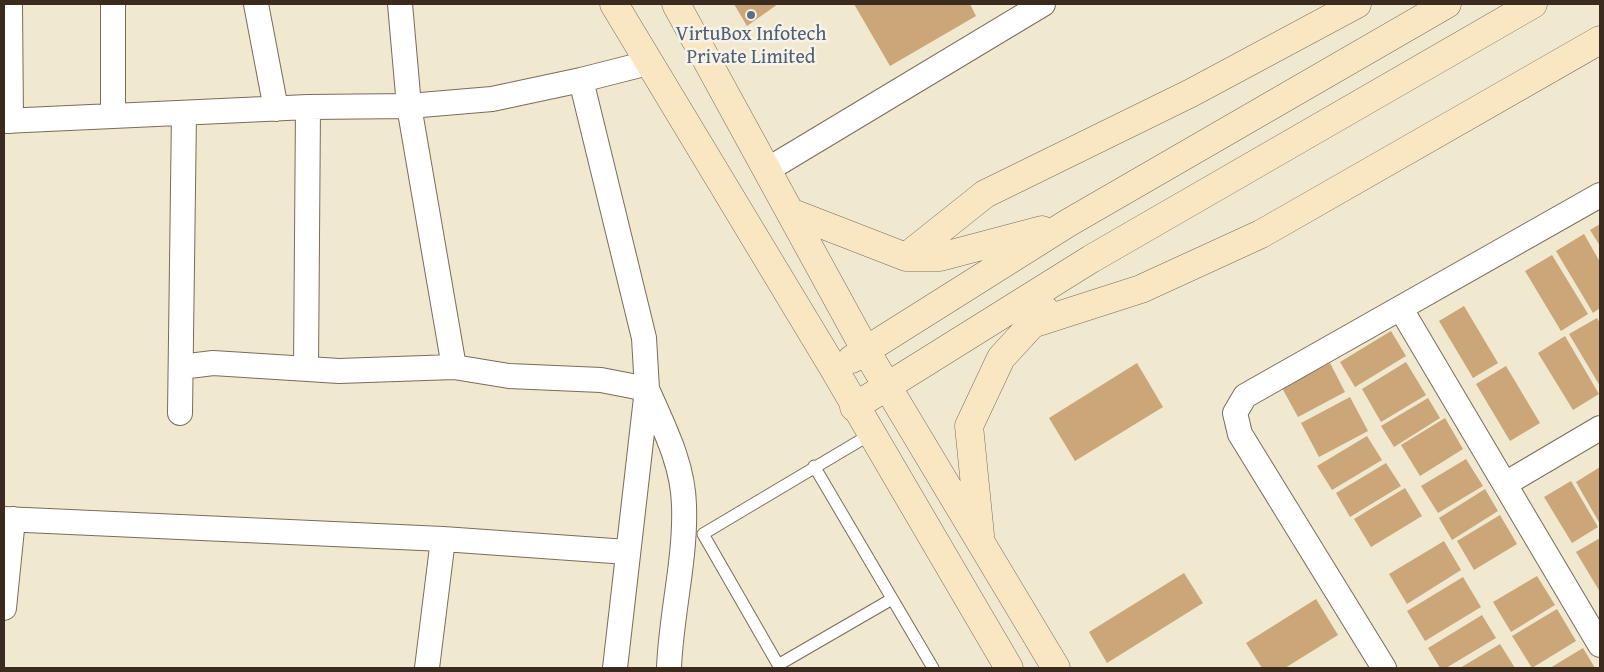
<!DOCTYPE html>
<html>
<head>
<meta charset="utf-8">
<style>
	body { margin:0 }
	#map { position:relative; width:1604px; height:672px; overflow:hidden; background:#f0e8cf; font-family:"Gentium Book Plus",serif }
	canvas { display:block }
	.frame { position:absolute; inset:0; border:5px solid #3b2a1e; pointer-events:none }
</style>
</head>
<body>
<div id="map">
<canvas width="1604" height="672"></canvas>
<div class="frame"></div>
</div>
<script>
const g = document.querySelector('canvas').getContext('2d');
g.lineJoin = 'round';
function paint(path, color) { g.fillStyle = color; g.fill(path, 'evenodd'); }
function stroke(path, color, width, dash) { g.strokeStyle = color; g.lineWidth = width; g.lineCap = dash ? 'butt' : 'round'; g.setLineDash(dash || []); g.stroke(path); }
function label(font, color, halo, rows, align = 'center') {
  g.font = font + ' "Gentium Book Plus",serif'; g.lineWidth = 5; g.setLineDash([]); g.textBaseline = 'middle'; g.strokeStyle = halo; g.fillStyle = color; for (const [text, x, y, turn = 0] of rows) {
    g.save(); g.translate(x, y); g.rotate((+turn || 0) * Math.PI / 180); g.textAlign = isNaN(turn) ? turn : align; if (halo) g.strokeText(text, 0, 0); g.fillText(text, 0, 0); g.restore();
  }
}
paint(new Path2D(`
	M734,4H778L747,26Z
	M854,4H970L976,16L890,66Z
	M1600,224V246L1590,230Z
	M1584,234L1600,262V308L1593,313L1556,251Z
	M1552,255L1588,314L1561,331L1525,271Z
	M1464,306L1498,363L1473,378L1439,321Z
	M1597,318L1600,323V386L1569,334Z
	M1391,331L1406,356L1355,387L1340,362Z
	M1565,336L1599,394L1573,410L1538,353Z
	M1406,362L1426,395L1381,422L1362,389Z
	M1137,363L1163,407L1075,461L1049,418Z
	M1330,363L1345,392L1298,417L1282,388Z
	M1506,366L1540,423L1510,441L1476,384Z
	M1350,397L1368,431L1319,457L1301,423Z
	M1428,398L1440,418L1394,447L1381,426Z
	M1445,418L1463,449L1420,476L1401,445Z
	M1367,436L1382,460L1332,490L1317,466Z
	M1466,459L1483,486L1438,513L1421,486Z
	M1386,463L1401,486L1350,517L1336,493Z
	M1600,467V524L1576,482Z
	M1571,481L1598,527L1572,543L1544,497Z
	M1405,488L1422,516L1371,547L1354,519Z
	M1485,489L1498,511L1452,540L1439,518Z
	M1500,515L1517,544L1474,570L1457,541Z
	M1600,538V592L1576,552Z
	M1444,541L1461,570L1407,604L1389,574Z
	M1184,573L1203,603L1107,663L1089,632Z
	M1537,576L1555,605L1511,632L1493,602Z
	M1463,577L1481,607L1425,641L1407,611Z
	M1316,599L1338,635L1285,668H1262L1246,643Z
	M1557,609L1576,641L1532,668L1512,636Z
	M1482,615L1496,638L1446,668H1440L1428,648Z
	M1500,644L1515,668H1460Z
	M1583,648L1595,668H1550Z`), '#cba679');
const lane = new Path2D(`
	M814,466L933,668
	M778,665L892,599
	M780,668L703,534L871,434`);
const street = new Path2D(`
	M10,4L11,121
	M113,4V116
	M256,4L276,109
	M400,4L409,106L454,367
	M581,80L644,338L647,389L615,668
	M4,121L308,107L409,106L492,99L581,80L648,63
	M767,170L1043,4
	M1401,309L1600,645
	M181,367L213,363L339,371L454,367L509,376L601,380L647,389C663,426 683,463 684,505C686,559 671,614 669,668
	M306,369L308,107
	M180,413L184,113
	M1505,484L1600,428
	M4,519L443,539L627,552
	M4,608L13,519
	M427,668L443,539
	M1384,668L1240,434L1235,413L1245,396L1600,195`);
const secondary = new Path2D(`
	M614,4L834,369L1009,668
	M676,4L866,351L1056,668
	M790,212L906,257H940L1042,230
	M906,257L985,194L1191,93L1357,4
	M1032,324L1141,289L1261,234L1600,40
	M852,359L1068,223L1447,4
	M854,407L1091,259L1533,4
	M980,535L969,426L1001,358L1045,310`);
stroke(lane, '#7a6c5c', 13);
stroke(street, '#7a6c5c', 26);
stroke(secondary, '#7a6c5c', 29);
stroke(lane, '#fff', 11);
stroke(street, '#fff', 24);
stroke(secondary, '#f9e7c3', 28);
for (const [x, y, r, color] of [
	[751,15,5,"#5c6f8a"]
]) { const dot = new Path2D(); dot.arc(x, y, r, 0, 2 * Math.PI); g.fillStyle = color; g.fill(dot); stroke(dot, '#f7f3e8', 2); }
label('20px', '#4e5e75', '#f7f3e8', [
	["VirtuBox Infotech",751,35],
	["Private Limited",751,58]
]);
</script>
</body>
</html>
